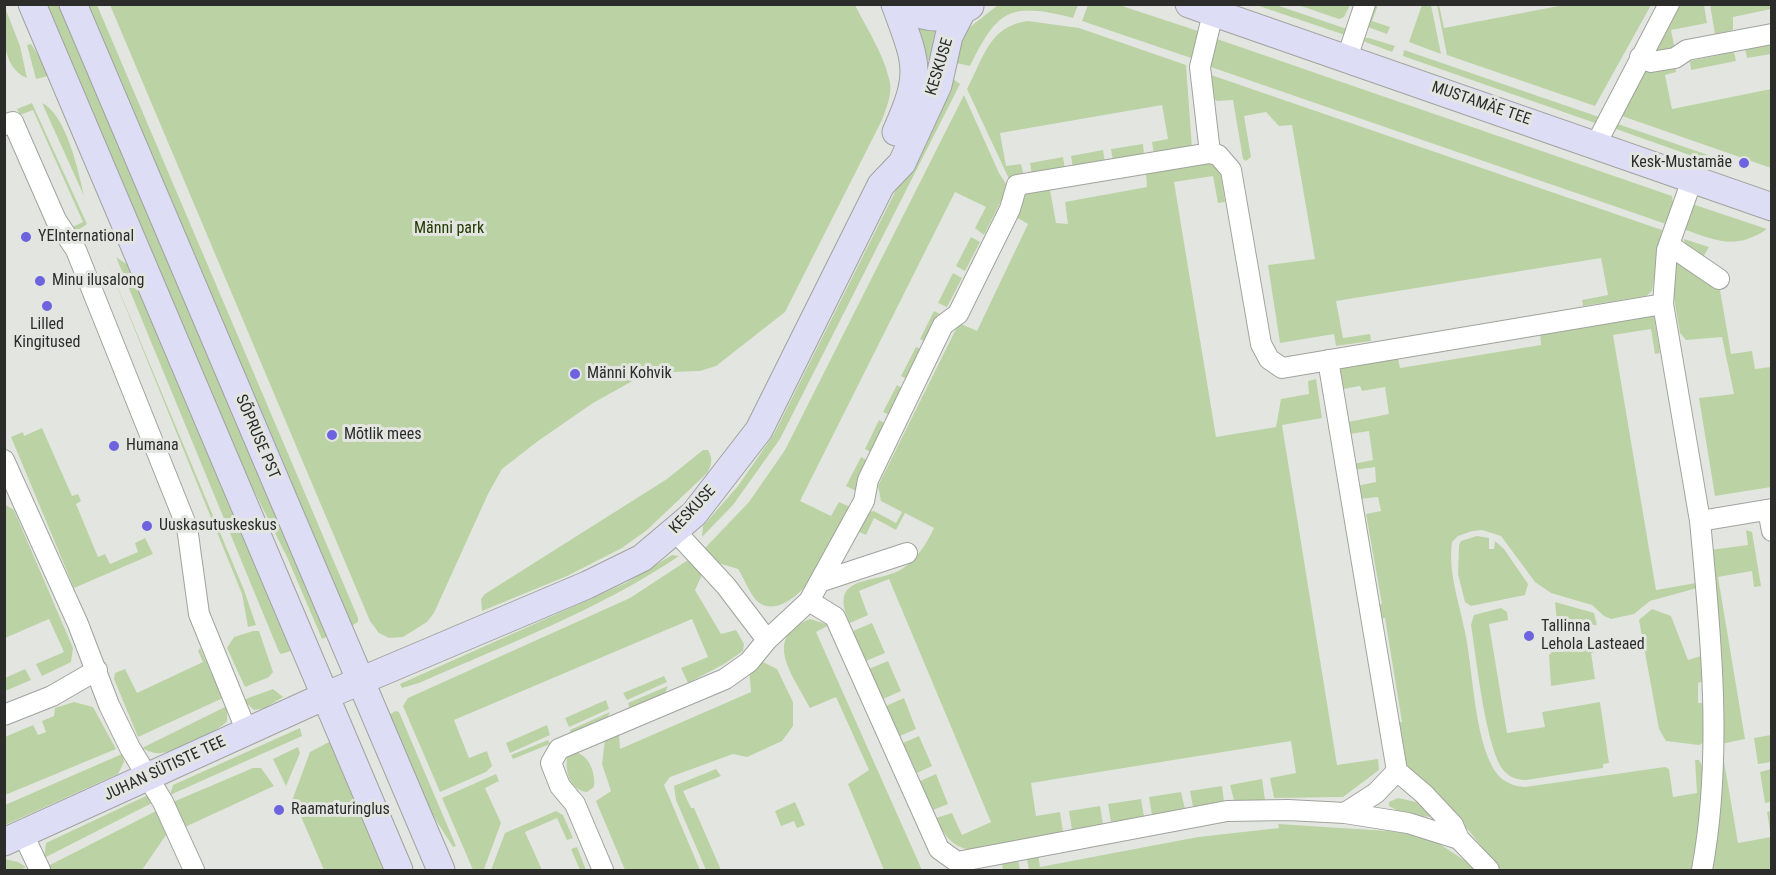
<!DOCTYPE html>
<html>
<head>
<meta charset="utf-8">
<style>
	body { margin:0 }
	#map { position:relative; width:1776px; height:875px; overflow:hidden; background:#e3e6e0; font-family:"Roboto Condensed",sans-serif }
	canvas { display:block }
	.frame { position:absolute; inset:0; border:6px solid #2c2d2b; pointer-events:none }
</style>
</head>
<body>
<div id="map">
<canvas width="1776" height="875"></canvas>
<div class="frame"></div>
</div>
<script>
const g = document.querySelector('canvas').getContext('2d');
g.lineJoin = 'round';
function paint(path, color) { g.fillStyle = color; g.fill(path, 'evenodd'); }
function stroke(path, color, width, dash) { g.strokeStyle = color; g.lineWidth = width; g.lineCap = dash ? 'butt' : 'round'; g.setLineDash(dash || []); g.stroke(path); }
function label(font, color, halo, rows, align = 'center') {
  g.font = font + ' "Roboto Condensed",sans-serif'; g.lineWidth = 6; g.setLineDash([]); g.textBaseline = 'middle'; g.strokeStyle = halo; g.fillStyle = color; for (const [text, x, y, turn = 0] of rows) {
    g.save(); g.translate(x, y); g.rotate((+turn || 0) * Math.PI / 180); g.textAlign = isNaN(turn) ? turn : align; if (halo) g.strokeText(text, 0, 0); g.fillText(text, 0, 0); g.restore();
  }
}
paint(new Path2D(`
	M4,5L20,46L27,78C0,67 4,30 4,5Z
	M44,5H61L328,636L322,639L287,557L218,419Z
	M85,5H97L358,618V622L350,627Z
	M110,5H855C867,29 885,56 890,83C892,95 886,109 882,120L785,312L716,366L700,371L647,373L593,403L538,441L502,469L488,494L434,613L427,622L403,637L389,638L379,633L370,621Z
	M998,5H1078L1073,18C1010,2 998,9 970,66L956,63L965,31Z
	M1088,5H1119L1201,32L1194,59L1082,21Z
	M1256,5H1276L1347,29L1345,35Z
	M1298,5H1350L1344,17L1339,19Z
	M1373,5H1378L1372,21L1390,27L1387,34L1365,26Z
	M1422,5H1431L1441,54L1409,42Z
	M1437,5H1439L1444,28L1564,5H1651L1595,106L1447,55Z
	M1677,5H1704L1707,23L1671,30L1675,50L1659,52L1656,46Z
	M1710,5H1771V9L1733,17V30L1715,34Z
	M1028,21L1079,28L1186,65L1192,148L1154,155L1152,142L1168,139L1162,105L1000,133L1006,166L1021,164L1024,176L1009,179L967,89C984,57 989,26 1028,21Z
	M909,22L936,28L930,60H922Z
	M1365,38H1369L1395,46L1392,52L1363,41Z
	M1217,39L1672,196L1673,204L1666,224L1208,66Z
	M31,44L48,70V76L36,79L27,45Z
	M1771,44V54L1747,58L1745,49Z
	M1404,50L1599,117L1598,124L1403,56Z
	M1734,52L1736,61L1691,70L1690,61Z
	M1675,63L1676,72L1665,75L1672,109L1771,89V168L1619,115L1645,71Z
	M1211,75L1662,230L1652,291L1646,296L1583,306L1582,300L1608,295L1601,258L1336,301L1343,338L1370,334L1371,341L1336,346L1334,334L1280,343L1268,265L1315,259L1292,125L1279,126L1266,112L1244,116L1251,157L1246,161L1243,159L1233,100L1217,101L1212,97Z
	M952,78L960,84L780,439L733,505L702,537L703,526L738,486L774,434Z
	M964,95L999,173L1008,187L984,235L975,228L986,207L955,192L800,501L831,516L839,502L850,507L810,581C800,594 776,616 758,602C750,595 744,578 738,569L715,562L705,548L749,502L785,450Z
	M32,103L87,224L78,230L70,228L83,222L33,110L20,115L17,109Z
	M42,103C66,114 79,172 84,196Z
	M1615,123L1714,157L1712,163L1616,129Z
	M1143,144L1144,156L1113,161L1111,149Z
	M1103,150L1105,163L1073,168L1071,156Z
	M1063,157L1065,169L1032,176L1030,163Z
	M1211,159L1220,169L1225,202L1218,203L1213,176L1174,182L1216,437L1276,427L1281,399L1309,394L1308,381L1316,379L1322,418L1282,425L1337,765L1378,759L1379,770L1343,797L1274,798L1270,778L1296,773L1291,741L1031,783L1036,816L1060,812L1063,832L970,850C951,846 944,835 936,818L952,813L962,835L991,822L889,579L859,591L868,615L850,623C826,573 876,585 902,569C917,559 927,543 934,528L905,513L896,530L874,518L866,535L855,530L869,512L874,511L896,523L902,512L881,501L878,486L959,323L977,331L1028,224L1014,216L1025,190H1050L1056,223L1068,224L1065,202L1147,187L1146,174L1150,171Z
	M1692,204L1767,229C1735,251 1715,240 1683,229Z
	M971,237L980,242L965,271L956,266Z
	M1684,239L1709,247L1703,257L1685,245Z
	M116,257L128,265L294,650L281,654L279,652Z
	M1678,257L1720,290L1731,354L1752,351L1755,369L1771,367V487L1715,496L1699,398L1734,394L1722,337L1686,340L1680,333L1670,276L1671,262Z
	M106,259L244,590L256,625L248,627L242,594Z
	M953,273L962,278L947,307L938,303Z
	M934,311L944,316L929,344L920,339Z
	M1650,314L1654,316L1660,353L1655,354L1651,329L1613,335L1656,590L1696,583L1697,588L1650,601L1634,614L1611,619L1604,616L1592,605L1551,593L1535,582L1501,536L1482,530L1472,531L1458,536L1452,542C1448,573 1459,601 1465,632C1473,671 1474,727 1490,762C1497,778 1508,786 1525,787L1665,767L1669,769L1673,797L1697,793L1695,760H1699L1706,774L1696,870H1500L1470,832L1411,772L1401,753L1394,723L1402,722L1385,618L1376,619L1374,606L1382,604L1366,514L1381,511L1378,497L1360,499L1356,486L1376,482L1375,467L1354,470L1353,464L1373,460L1369,431L1350,434L1348,422L1389,414L1385,387L1362,391L1360,386L1343,389L1340,386L1338,375L1342,367L1397,354L1400,368L1541,345L1540,331Z
	M916,347L925,351L910,381L901,376Z
	M897,385L905,390L893,417L883,412Z
	M879,420L888,425L874,454L865,449Z
	M42,428L72,496L78,494L81,501L76,504L98,557L105,554L110,564L138,552L135,543L145,538L153,554L74,588L11,437L23,432L24,436Z
	M703,450H708C713,458 712,465 707,473L647,530L622,548L567,576L482,611L481,599L485,594L667,479Z
	M861,457L870,462L856,491L846,486Z
	M4,504L14,510L73,648L71,662L42,676L36,664L64,652L49,619L5,638Z
	M1746,530L1752,532L1761,586L1754,587L1752,571L1718,577L1745,739L1721,744L1738,843L1771,837L1767,812L1771,811V870H1708L1710,550L1748,545Z
	M1477,536L1489,538V549H1494L1495,541L1504,549L1528,584L1525,595L1471,606L1465,602L1458,574L1459,545L1461,541Z
	M672,555L679,556C599,610 507,644 419,683L402,688L400,684L626,583Z
	M688,560L702,575L695,590L721,634L736,630L744,644L743,651L724,664L688,683L681,668L708,657L692,619L454,720L469,758L487,751L492,766L486,772L440,792L403,706L408,698L630,598Z
	M1555,602L1594,613L1597,625L1557,623Z
	M1501,608L1507,612L1508,620L1489,624L1507,733L1545,727L1542,712L1600,702L1609,763L1603,764V768L1526,780C1518,780 1511,778 1505,772C1486,753 1476,655 1471,625L1474,615Z
	M1652,609L1671,616L1688,660L1704,655L1706,680L1698,683V703H1706L1705,742L1699,745L1666,741L1659,729L1639,620Z
	M810,619L829,625L816,632L922,870H884L848,784L869,770L836,697L810,708C793,675 761,638 810,619Z
	M872,623L885,653L866,661L853,631Z
	M253,631H259L273,672L269,677L245,687L227,648L234,637Z
	M1595,644L1603,650L1591,653L1595,679L1551,686L1549,655C1560,643 1579,645 1595,644Z
	M200,648L223,698L138,737L114,679L115,673L125,669L137,693L203,662L198,651Z
	M761,661L777,669L793,702V726L782,741L747,757L733,754L670,777L664,785L700,870H625L596,801L611,791L602,764L605,739L619,732L620,749L751,692L749,668Z
	M888,661L901,691L883,699L869,669Z
	M25,669L31,680L5,691V678Z
	M664,676L667,682L627,700L623,693Z
	M668,686L665,693L630,709L628,703Z
	M273,689L283,697L265,708L254,710L243,700Z
	M904,698L916,729L900,736L886,706Z
	M606,700L609,709L569,727L565,718Z
	M74,702L93,707L116,749L5,795V737L33,725L38,735L46,732L42,721L54,716L55,708Z
	M227,706V721C220,731 174,752 161,753C154,754 148,751 142,748Z
	M395,711L399,712L456,846L453,847L424,801L389,715Z
	M610,712L607,719L571,735L570,730Z
	M547,725L550,735L510,753L506,743Z
	M300,728L302,736L170,795L173,785Z
	M1771,735V762L1758,764L1754,738Z
	M919,736L932,766L917,773L903,743Z
	M548,740L550,744L513,759L511,755Z
	M329,742L335,751L386,870H324L293,798L310,752Z
	M298,747L300,753L286,786L273,759Z
	M575,752C589,755 596,773 594,787L587,792C570,790 565,772 567,757Z
	M122,754L124,762L118,774L5,825V805Z
	M253,768H261L274,786L185,827L173,802Z
	M716,769L721,776L683,791L691,808H694L721,870H706L676,800L674,786Z
	M1771,769V802L1765,803L1760,772Z
	M496,774L499,781L485,788L501,823L484,869L473,870L442,798Z
	M936,774L948,804L933,810L920,781Z
	M1262,779L1265,800H1234L1230,785Z
	M1222,786L1224,802L1193,807L1190,791Z
	M1181,792L1185,809L1152,815L1149,797Z
	M148,795L152,803L44,858L46,843Z
	M1398,798L1416,802L1431,813V817L1403,814L1389,806V802Z
	M1141,799L1144,817L1111,822L1108,804Z
	M795,802L805,825L797,828L794,821L781,826L775,811Z
	M1100,806L1103,824L1072,830L1069,811Z
	M156,811L166,835L142,870H50L48,866Z
	M556,811L563,815L573,838L567,840L557,818L525,832L542,870H491L505,833Z
	M1278,824L1419,833L1432,839L1479,870H1029L1027,859L1038,854L1040,867L1198,837L1279,828Z
	M577,847L586,870H580L571,849Z
	M5,859L18,862L26,867L20,870H5Z
	M1018,860L1020,870H1003L1002,864L998,862Z`), '#bbd3a4');
const street = new Path2D(`
	M1213,13L1200,67L1210,153L1218,155L1231,170L1261,344L1269,359L1282,368L1663,304
	M1640,57L1651,62L1675,58L1687,50L1772,34
	M1347,58L1365,4
	M4,125L13,122L56,220L76,250L187,527L199,614L247,732
	M1596,144L1669,4
	M1692,180L1667,250L1663,304L1700,521L1772,509
	M1669,245L1719,279
	M1328,360L1397,771L1424,794L1453,825L1459,839L1489,870
	M4,460L78,624L109,705L130,748L163,802L194,870
	M1768,510L1772,531
	M1700,521C1711,635 1723,756 1702,870
	M675,531L726,586L767,640
	M822,581L907,553
	M809,601L835,617L939,849L957,862L1227,811L1288,810L1345,813L1408,823L1459,839
	M4,715L52,696L97,670
	M1345,813L1376,793L1397,771
	M23,834L40,870
	M603,870L575,804L560,786L551,763L559,749L725,679L749,662L767,640L809,601L864,501L868,480L943,325L958,314L1010,209L1017,185L1210,153`);
const secondary = new Path2D(`
	M32,4L399,870
	M73,4L441,870
	M895,4C917,64 923,72 896,132
	M902,4C923,21 948,21 970,6
	M1189,4L1772,207
	M4,842L325,696L587,585L642,558L694,514L759,430L881,185L902,163L938,85L949,36L962,11`);
stroke(street, '#a0a39d', 22);
stroke(secondary, '#a0a39d', 29);
stroke(street, '#fff', 20);
stroke(secondary, '#ddddf5', 27);
for (const [x, y, r, color] of [
	[1744,163,6,"#6e63de"],
	[26,237,6,"#6e63de"],
	[40,281,6,"#6e63de"],
	[47,306,6,"#6e63de"],
	[575,374,6,"#6e63de"],
	[332,435,6,"#6e63de"],
	[114,446,6,"#6e63de"],
	[147,526,6,"#6e63de"],
	[1529,636,6,"#6e63de"],
	[279,810,6,"#6e63de"]
]) { const dot = new Path2D(); dot.arc(x, y, r, 0, 2 * Math.PI); g.fillStyle = color; g.fill(dot); stroke(dot, '#e3e6e0', 2); }
label('16px', '#2c2d2b', '#e3e6e0', [
	["KESKUSE",940,67,-73],
	["MUSTAMÄE TEE",1481,104,19],
	["SÕPRUSE PST",257,437,67],
	["KESKUSE",693,510,-47],
	["JUHAN SÜTISTE TEE",165,769,-25]
]);
label('16px', '#2c2d2b', '#e3e6e0', [
	["Kesk-Mustamäe",1732,163,"right"],
	["YEInternational",38,237],
	["Minu ilusalong",52,281],
	["Lilled",47,325,"center"],
	["Kingitused",47,343,"center"],
	["Männi Kohvik",587,374],
	["Mõtlik mees",344,435],
	["Humana",126,446],
	["Uuskasutuskeskus",159,526],
	["Tallinna",1541,627],
	["Lehola Lasteaed",1541,645],
	["Raamaturinglus",291,810]
], 'left');
label('16px', '#223900', '#e3e6e0', [
	["Männi park",449,229]
]);
</script>
</body>
</html>
